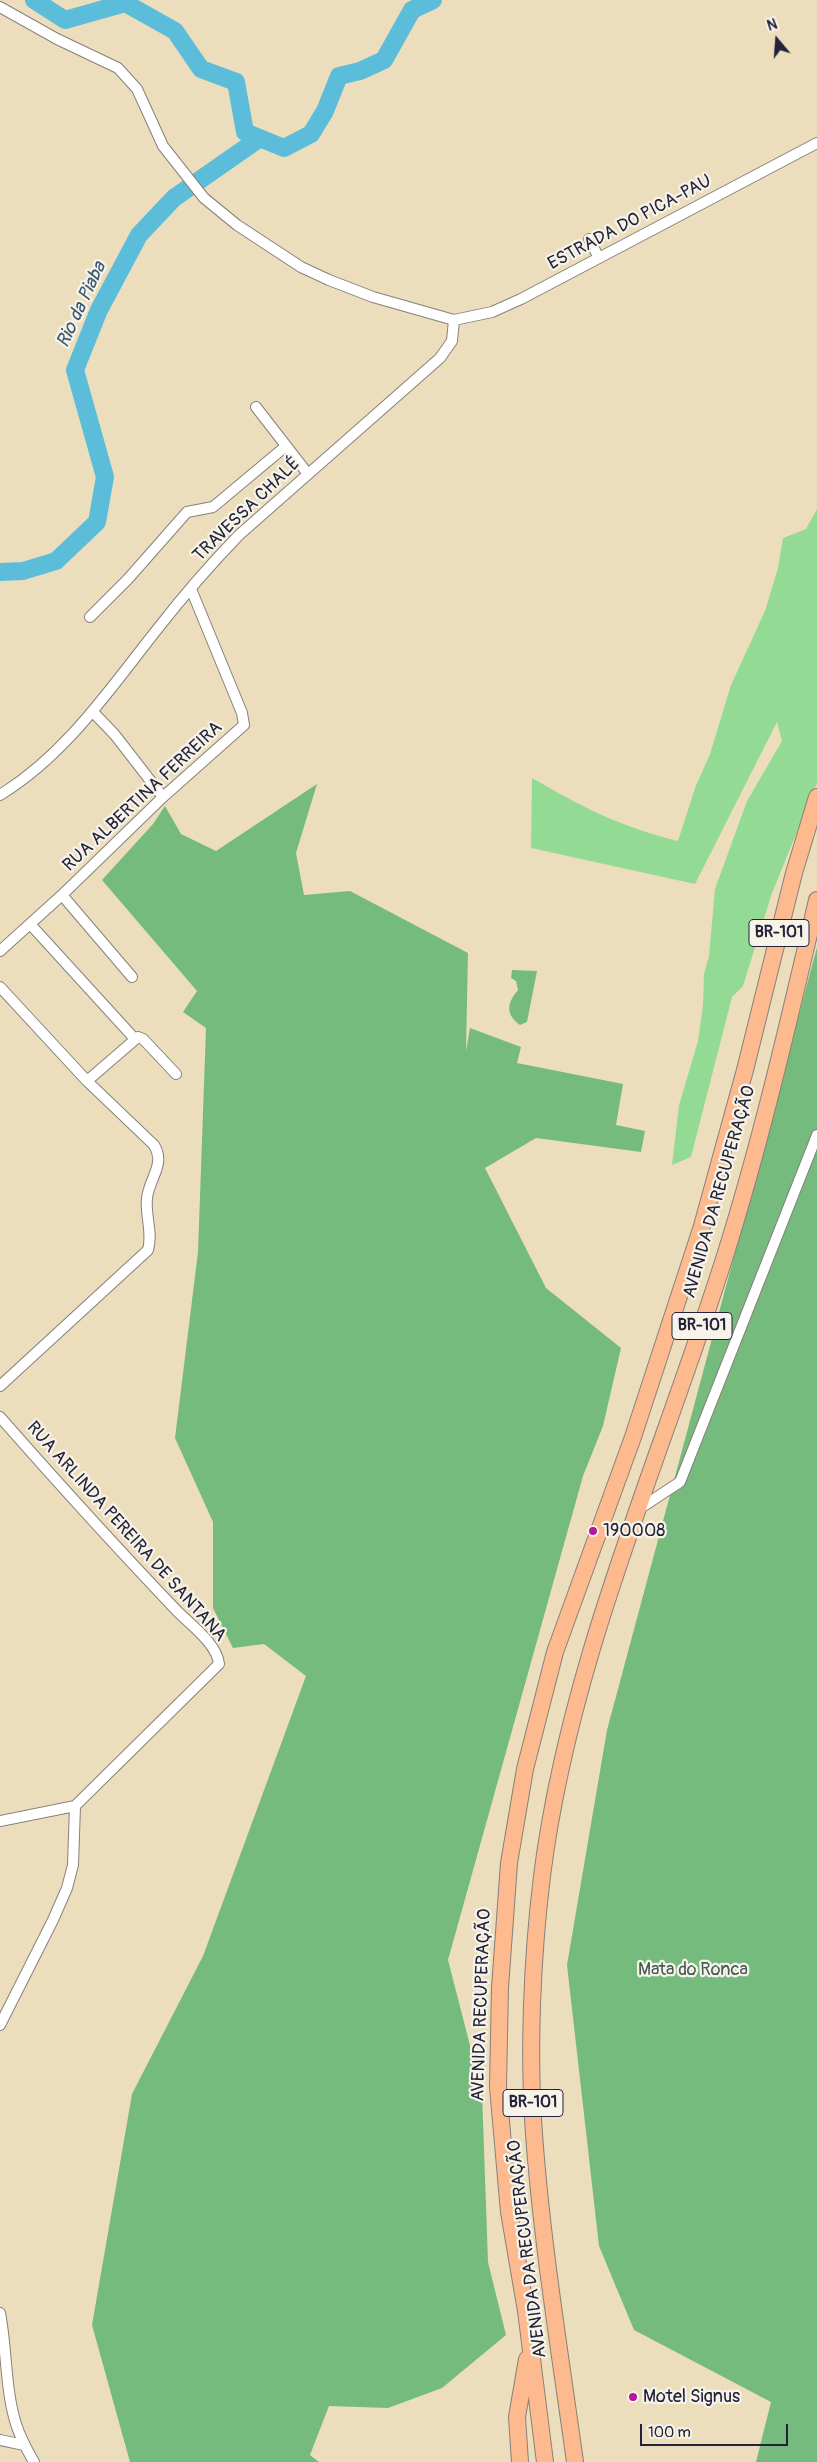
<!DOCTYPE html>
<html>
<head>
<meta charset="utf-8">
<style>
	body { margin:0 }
	#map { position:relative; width:817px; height:2462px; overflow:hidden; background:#ecdebc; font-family:Pangolin,sans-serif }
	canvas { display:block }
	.north { position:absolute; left:752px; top:15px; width:50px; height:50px; -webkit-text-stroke:4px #f7f3e8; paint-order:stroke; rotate:342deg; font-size:14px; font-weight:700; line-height:20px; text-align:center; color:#22223b }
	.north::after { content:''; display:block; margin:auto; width:18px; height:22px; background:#22223b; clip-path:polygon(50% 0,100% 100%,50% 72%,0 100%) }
	.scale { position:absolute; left:640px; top:2424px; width:148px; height:22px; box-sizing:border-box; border:2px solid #22223b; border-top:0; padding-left:6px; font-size:15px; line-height:18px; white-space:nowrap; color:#22223b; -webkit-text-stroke:4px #f7f3e8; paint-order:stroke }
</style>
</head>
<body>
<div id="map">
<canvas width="817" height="2462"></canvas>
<div class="north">N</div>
<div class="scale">100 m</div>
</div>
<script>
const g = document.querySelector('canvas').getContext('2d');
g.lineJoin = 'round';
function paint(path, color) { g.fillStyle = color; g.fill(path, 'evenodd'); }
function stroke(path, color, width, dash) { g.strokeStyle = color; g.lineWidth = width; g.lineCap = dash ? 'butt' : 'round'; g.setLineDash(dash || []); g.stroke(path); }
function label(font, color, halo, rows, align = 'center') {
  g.font = font + ' Pangolin,sans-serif'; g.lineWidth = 4.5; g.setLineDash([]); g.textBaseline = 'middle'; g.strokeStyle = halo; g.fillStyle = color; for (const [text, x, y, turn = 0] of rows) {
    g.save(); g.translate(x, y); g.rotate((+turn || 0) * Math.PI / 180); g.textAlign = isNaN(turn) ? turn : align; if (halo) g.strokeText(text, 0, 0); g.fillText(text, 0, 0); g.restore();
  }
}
paint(new Path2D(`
	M817,509V783L772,893L743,986L732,997L691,1157L672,1165L679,1105L698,1041L703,1005L704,974L709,956L715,889L747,801L782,741L777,722L695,884L531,848L532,778C582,807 621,827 678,841L695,788L710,754L731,685L765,611L778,568L783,538L806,529Z`), '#93db95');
paint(new Path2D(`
	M317,784L296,853L304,895L350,891L468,953L466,1051L470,1028L521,1047L517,1063L623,1084L616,1125L645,1131L641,1152L536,1138L485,1168L546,1288L621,1348L603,1426L583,1476L448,1960L482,2092L488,2262L506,2335L442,2388L388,2408L329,2406L310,2455L319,2462H130L92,2325L132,2094L203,1956L306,1676L264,1644L233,1648L213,1608V1522L175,1438L198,1252L206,1028L183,1012L197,991L102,880L153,824L165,806L181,834L216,851Z
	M817,947V2462H756L771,2402L634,2330L599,2246L567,1965L607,1730Z
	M512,970L537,971L527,1022L520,1025C505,1014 507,1003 518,990L516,981L511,978Z`), '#76bb7e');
stroke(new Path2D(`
	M34,0L65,20L125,3L175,31L201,69L236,82L245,132L284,148L311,134L325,111L339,76L360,71L384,60L412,10L433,0
	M0,572L23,571L56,561L97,522L105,477L75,370L99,310L139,235L174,198L260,138`), '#5cbdda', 18);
const minor = new Path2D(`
	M0,7L57,39L118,68L137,89L163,146L204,198L237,225L301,267L329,280L373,297L454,320L492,312L521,299L817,143
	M589,239L599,258
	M256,407L308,474
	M90,617L128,579L187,512L213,507L286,446
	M94,713L115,735L163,797
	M0,795C67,754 111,687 159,627C184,595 211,564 239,535L440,358L452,341L454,320
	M62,895L132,977
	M30,924L134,1038
	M0,951L62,895L163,797L244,725L242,713L191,589
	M0,987L87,1081L154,1145C166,1164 149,1179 147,1198C145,1216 153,1232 148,1250L0,1386
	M87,1081L138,1037L143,1039L176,1074
	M0,1417C58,1483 117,1548 177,1611C191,1625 217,1644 219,1664L75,1806L0,1821
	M639,1509L680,1482L817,1135
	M0,2025L53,1920L67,1888L73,1865L75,1806
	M0,2313C7,2349 5,2389 16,2424C20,2437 27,2450 34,2462
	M0,2440L24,2445`);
const trunk = new Path2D(`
	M520,2462L517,2417L527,2359
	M545,2462L526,2311L509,2212L498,2087L500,1988L509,1863L525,1769L555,1652L633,1437L702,1226L745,1070L794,873L817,797
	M575,2462C560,2353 542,2244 534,2134C528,2052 532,1958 542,1876C569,1662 659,1464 724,1259C761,1142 789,1020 817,900`);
stroke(minor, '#87807c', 12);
stroke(trunk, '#87807c', 18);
stroke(minor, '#fff', 10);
stroke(trunk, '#fcba8e', 16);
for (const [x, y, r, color] of [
	[593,1531,5,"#b5179e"],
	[633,2397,5,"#b5179e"]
]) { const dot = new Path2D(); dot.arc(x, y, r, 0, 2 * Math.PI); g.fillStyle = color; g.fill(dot); stroke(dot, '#f7f3e8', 2); }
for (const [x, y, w] of [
	[779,933,60],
	[702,1326,60],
	[533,2103,60]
]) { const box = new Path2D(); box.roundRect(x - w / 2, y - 13.5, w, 27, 4); g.fillStyle = '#f7f3e8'; g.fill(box); stroke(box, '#22223b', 1); }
label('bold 16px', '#22223b', null, [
	["BR-101",779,933],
	["BR-101",702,1326],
	["BR-101",533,2103]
]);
label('18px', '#22223b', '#f7f3e8', [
	["ESTRADA DO PICA-PAU",630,223,-28],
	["TRAVESSA CHALÉ",247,510,-44],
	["RUA ALBERTINA FERREIRA",143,797,-43],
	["AVENIDA DA RECUPERAÇÃO",720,1192,-74],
	["RUA ARLINDA PEREIRA DE SANTANA",126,1532,48],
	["AVENIDA RECUPERAÇÃO",482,2005,-88],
	["AVENIDA DA RECUPERAÇÃO",528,2249,-97]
]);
label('18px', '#22223b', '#f7f3e8', [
	["190008",603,1531],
	["Motel Signus",643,2397]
], 'left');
label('18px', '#445a56', '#f7f3e8', [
	["Mata do Ronca",693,1970]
]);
label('italic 19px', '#365873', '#f7f3e8', [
	["Rio da Piaba",82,305,-65]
]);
</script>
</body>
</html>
